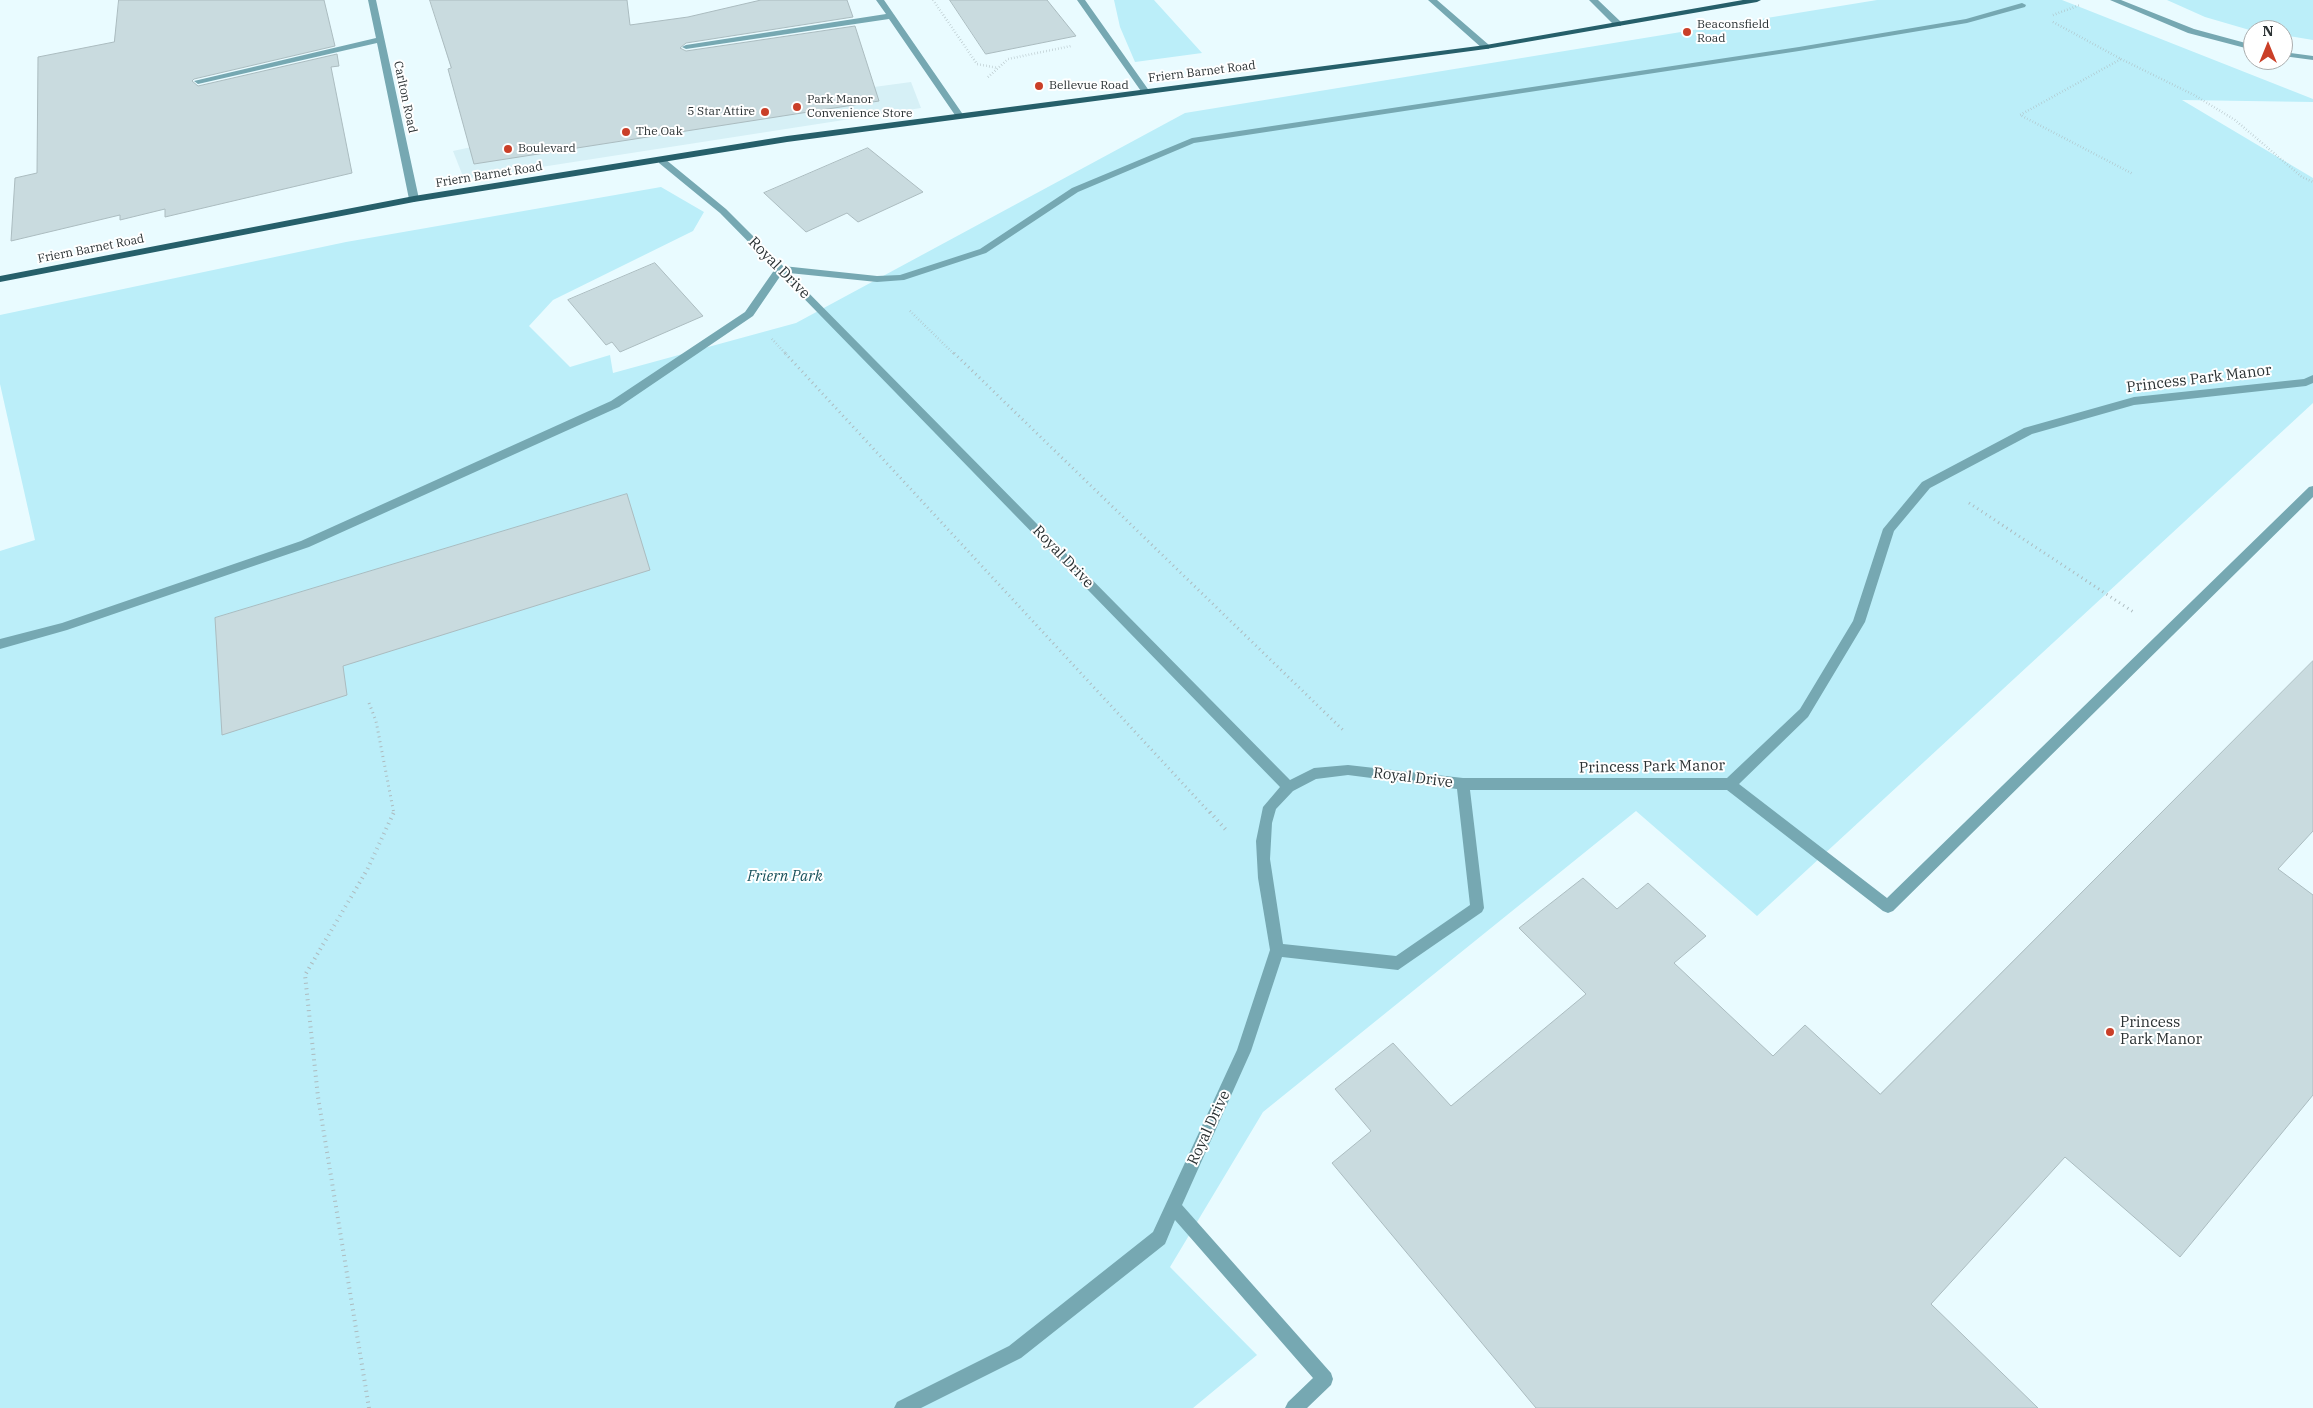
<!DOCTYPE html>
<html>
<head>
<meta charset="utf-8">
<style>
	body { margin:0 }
	#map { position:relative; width:2313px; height:1408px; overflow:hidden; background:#e9fbff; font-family:"IBM Plex Serif",serif }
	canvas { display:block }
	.north { position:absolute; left:2243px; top:20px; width:50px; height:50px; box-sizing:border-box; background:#fff; border:1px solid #aaadae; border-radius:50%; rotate:0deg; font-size:14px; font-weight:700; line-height:20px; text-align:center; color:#2b3234 }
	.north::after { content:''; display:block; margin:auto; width:18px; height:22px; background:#ca3f28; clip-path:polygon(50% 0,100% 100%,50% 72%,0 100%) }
</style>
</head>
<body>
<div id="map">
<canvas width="2313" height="1408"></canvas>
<div class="north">N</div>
</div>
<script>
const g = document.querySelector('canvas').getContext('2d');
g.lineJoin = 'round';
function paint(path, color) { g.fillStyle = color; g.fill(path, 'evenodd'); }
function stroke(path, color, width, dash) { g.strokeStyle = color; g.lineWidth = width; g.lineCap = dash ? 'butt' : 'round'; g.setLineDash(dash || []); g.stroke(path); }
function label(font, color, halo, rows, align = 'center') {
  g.font = font + ' "IBM Plex Serif",serif'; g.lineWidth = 4; g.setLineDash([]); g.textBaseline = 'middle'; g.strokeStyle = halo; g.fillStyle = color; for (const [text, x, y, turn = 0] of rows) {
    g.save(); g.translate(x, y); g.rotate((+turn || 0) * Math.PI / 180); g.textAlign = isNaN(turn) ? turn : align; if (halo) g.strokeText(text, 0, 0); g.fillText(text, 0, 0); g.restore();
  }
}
paint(new Path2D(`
	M911,82L921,108L464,179L453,151L541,132Z`), '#d6f0f6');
paint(new Path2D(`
	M1114,0H1154L1202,53L1135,62L1120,27Z
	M1877,0H2062L2313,99V102L2182,100L2313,178V403L1757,916L1636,811L1263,1112L1170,1267L1257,1355L1193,1408H0V551L35,540L0,384V315L346,242L661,187L704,212L693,231L553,300L529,326L570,367L610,355L613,373L796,323L1185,113Z
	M2167,0H2313V40L2283,35V30L2253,31L2205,17Z`), '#bbeef9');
const building = new Path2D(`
	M119,0H324L335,46L194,79L192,81L198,86L337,54L339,66L331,67L352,173L165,217V209L120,220V215L11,241L15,178L37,173L38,57L114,42Z
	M430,0H627L630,25L688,17L761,0H847L853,17L686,43L680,48L686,51L855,26L879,101L474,164L448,69L451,68Z
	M950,0H1047L1076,36L986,54Z
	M868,148L923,192L858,222L847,213L806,232L764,193Z
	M655,263L703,316L620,352L612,342L606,345L568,300Z
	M627,494L650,570L343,666L347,695L222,735L215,618Z
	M2313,661V831L2278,869L2313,895V1095L2180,1257L2065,1157L1931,1304L2038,1408H1536L1332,1163L1371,1131L1335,1089L1393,1043L1451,1106L1586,994L1519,928L1583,878L1617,909L1648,883L1706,936L1674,963L1773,1056L1805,1025L1880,1094Z`);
paint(building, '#c9dbdf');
stroke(building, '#abbcc0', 1);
stroke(new Path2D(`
	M933,0L977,64L998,68
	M2053,15L2080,5
	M2053,22L2121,59L2020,115L2133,174
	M2121,59L2194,95L2235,120L2302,177L2313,182
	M988,77L1008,59L1071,46
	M910,311L955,355
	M772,339L787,355`), '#adbbbf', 2.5, [0.5, 2.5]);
stroke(new Path2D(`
	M785,353L1211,814
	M954,353L1345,732
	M1969,503L2135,613
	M369,703L376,721L394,814`), '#adbbbf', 3, [1, 4]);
stroke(new Path2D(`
	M1210,812L1226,830
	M369,1408L318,1097L305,975L367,870L394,812`), '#adbbbf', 4, [1, 4.5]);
paint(new Path2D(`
	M368,0H376L419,199L414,202L409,199L377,43L198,84L194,81L376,38Z
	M876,0H884L964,116L963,118H957L889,19L686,49L682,47L686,45L886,14Z
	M1077,0H1085L1150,92L1149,94H1143Z
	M1428,0H1437L1489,45V49H1483Z
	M1589,0H1598L1621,22V26H1615Z
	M2110,0H2121L2194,29L2253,45V50L2188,33Z
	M2022,3L2026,5L2025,7L1967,23L1799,51L1194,143L1078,192L986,253L904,280L877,282L789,273L1290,780L1314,768L1348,765L1463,778H1727L1800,709L1853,621L1883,529L1922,482L2024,428L2134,397L2304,379L2313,375V383L2306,386L2134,405L2032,434L1930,488L1894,531L1865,622L1808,717L1739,784L1887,898L2309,487L2313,486V497L1893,911L1888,913L1883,911L1727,790H1470L1484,908L1482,912L1398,970L1282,957L1251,1051L1182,1205L1331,1373L1333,1379L1331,1385L1307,1408H1285L1288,1402L1313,1378L1175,1220L1165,1244L1021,1358L921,1408H894L897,1402L1009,1346L1153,1232L1237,1050L1270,950L1258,878L1256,841L1263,807L1280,787L781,275L753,316L619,407L309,547L67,630L0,649V639L62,623L301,541L611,401L745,312L775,269L720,213L659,163V159H665L726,209L783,266L877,276L900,275L980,249L1072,188L1192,138L1799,47L1966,19ZM1348,775L1457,789L1470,905L1396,956L1283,944L1270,859L1272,823L1276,809L1293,791L1316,779Z
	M2283,52L2313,56V60L2283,56Z`), '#76a8b2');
paint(new Path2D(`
	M1743,0H1761L1757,2L1486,49L787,142L414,202L0,282V276L414,196L787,136L1486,45Z`), '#265f6a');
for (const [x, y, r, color] of [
	[1687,32,5,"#ca3f28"],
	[1039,86,5,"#ca3f28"],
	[797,107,5,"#ca3f28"],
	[765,112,5,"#ca3f28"],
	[626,132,5,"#ca3f28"],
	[508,149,5,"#ca3f28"],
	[2110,1032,5,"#ca3f28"]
]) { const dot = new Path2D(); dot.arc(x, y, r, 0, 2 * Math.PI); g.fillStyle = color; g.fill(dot); stroke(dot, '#fff', 2); }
label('12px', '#2b3234', '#fff', [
	["Beaconsfield",1697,25],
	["Road",1697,39],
	["Bellevue Road",1049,86],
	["Park Manor",807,100],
	["Convenience Store",807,114],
	["5 Star Attire",755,112,"right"],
	["The Oak",636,132],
	["Boulevard",518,149]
], 'left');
label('12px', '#2b3234', '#fff', [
	["Friern Barnet Road",1202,72,-7],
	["Carlton Road",405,97,78],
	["Friern Barnet Road",489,175,-9],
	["Friern Barnet Road",91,249,-11]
]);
label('15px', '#2b3234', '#fff', [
	["Royal Drive",779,268,45],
	["Princess Park Manor",2199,379,-7],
	["Royal Drive",1063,557,46],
	["Princess Park Manor",1652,767,-1],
	["Royal Drive",1413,778,7],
	["Royal Drive",1209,1128,-65]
]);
label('italic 15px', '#18525c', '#fff', [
	["Friern Park",785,877]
]);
label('15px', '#2b3234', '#fff', [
	["Princess",2120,1023],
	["Park Manor",2120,1040]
], 'left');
</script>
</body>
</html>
